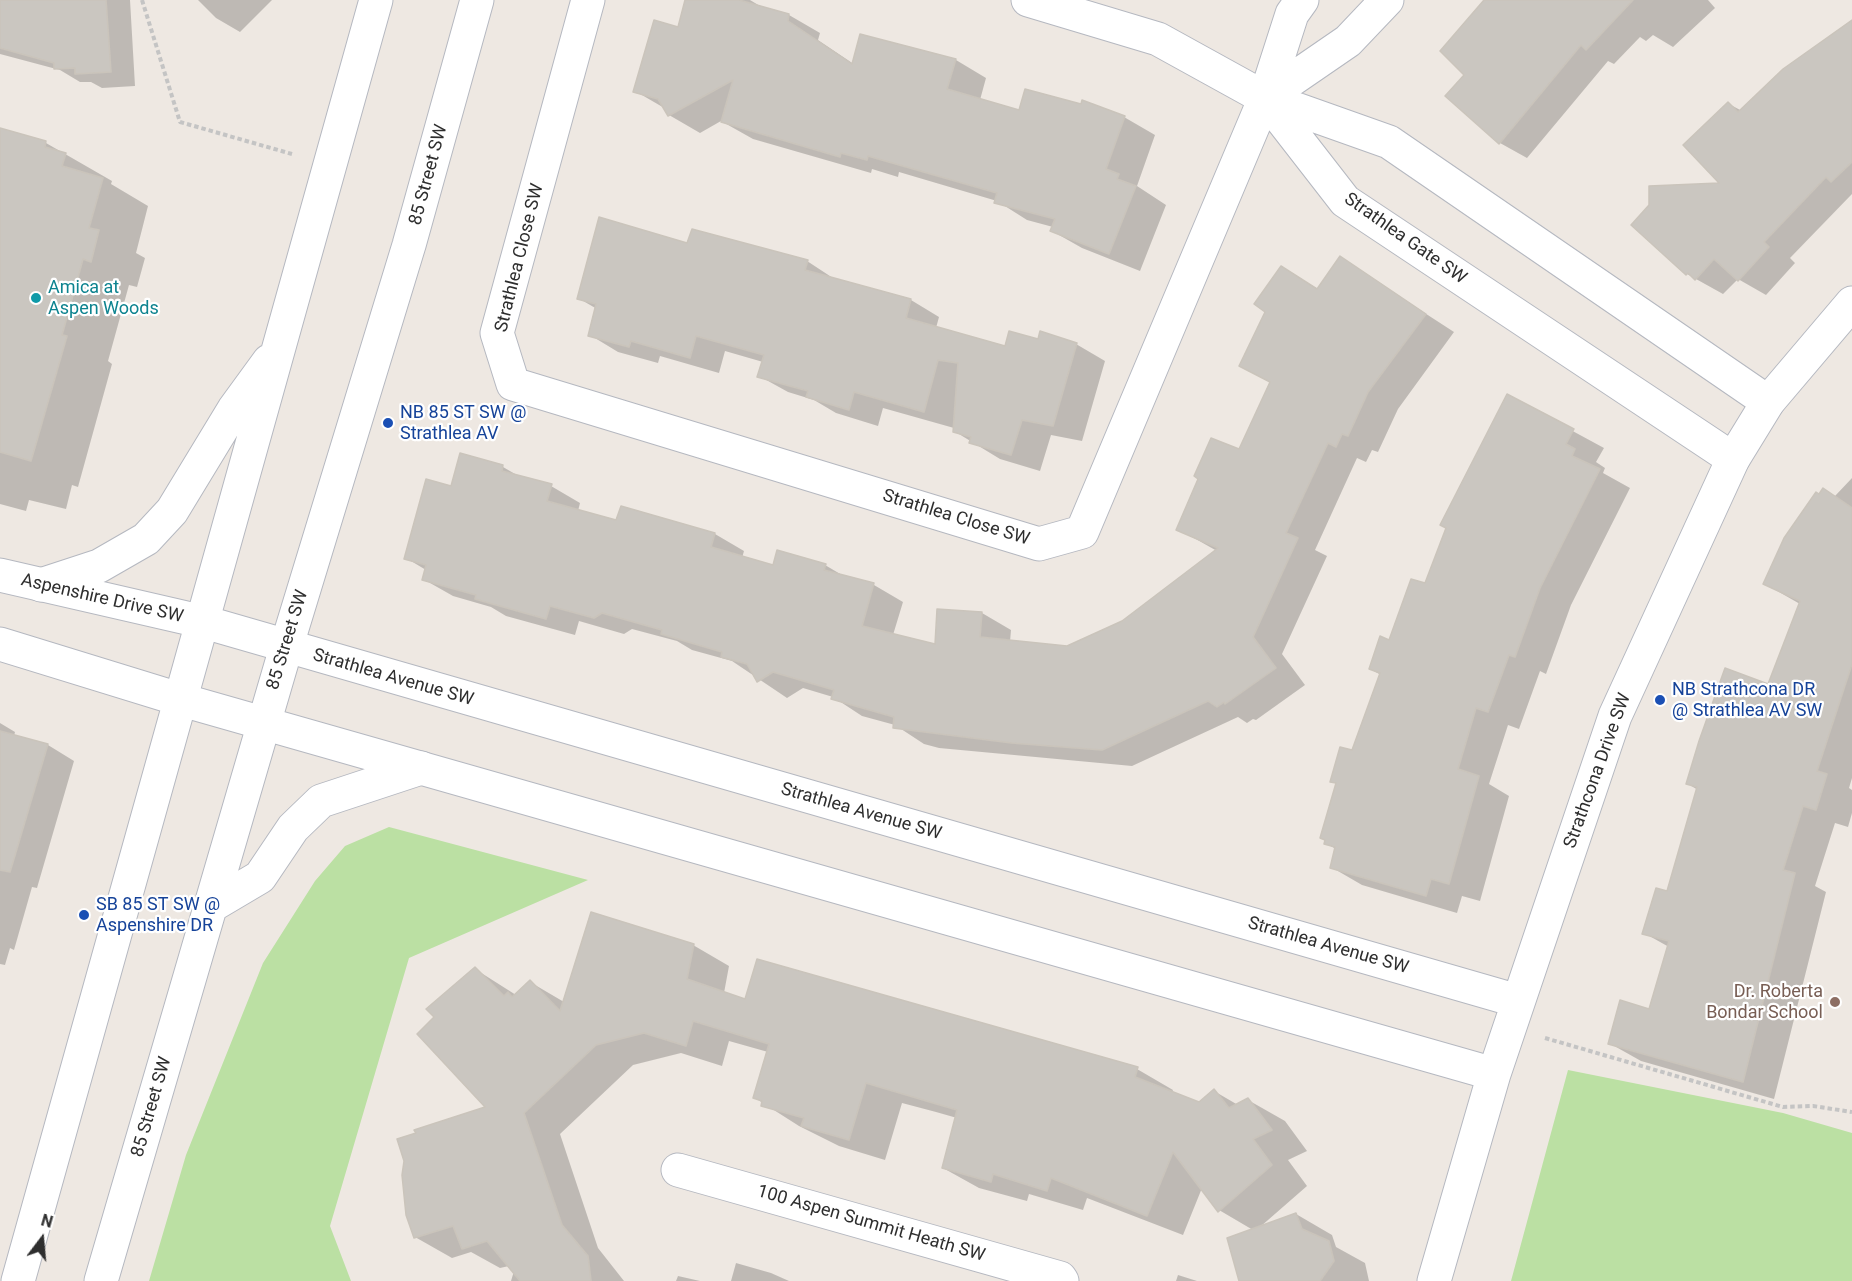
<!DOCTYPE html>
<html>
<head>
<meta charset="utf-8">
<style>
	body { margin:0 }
	#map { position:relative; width:1852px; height:1281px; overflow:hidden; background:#eee8e2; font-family:Roboto,sans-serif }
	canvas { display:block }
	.north { position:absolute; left:12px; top:1209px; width:60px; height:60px; -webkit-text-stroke:4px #fff; paint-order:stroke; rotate:16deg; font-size:16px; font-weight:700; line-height:24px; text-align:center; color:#2e2e2e }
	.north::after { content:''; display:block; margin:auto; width:21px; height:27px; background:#2e2e2e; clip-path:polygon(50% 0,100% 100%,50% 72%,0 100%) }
</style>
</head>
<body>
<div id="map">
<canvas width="1852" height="1281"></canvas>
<div class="north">N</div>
</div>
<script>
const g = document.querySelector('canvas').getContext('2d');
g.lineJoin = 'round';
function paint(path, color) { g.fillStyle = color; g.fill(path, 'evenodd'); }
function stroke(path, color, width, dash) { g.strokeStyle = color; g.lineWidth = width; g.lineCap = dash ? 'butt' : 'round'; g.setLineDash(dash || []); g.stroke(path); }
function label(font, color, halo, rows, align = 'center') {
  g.font = font + ' Roboto,sans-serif'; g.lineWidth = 4.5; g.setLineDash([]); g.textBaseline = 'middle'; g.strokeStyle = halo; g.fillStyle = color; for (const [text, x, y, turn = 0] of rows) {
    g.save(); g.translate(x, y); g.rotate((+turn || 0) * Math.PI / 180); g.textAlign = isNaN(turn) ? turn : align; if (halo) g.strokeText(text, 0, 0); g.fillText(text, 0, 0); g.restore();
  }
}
paint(new Path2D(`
	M389,827L588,880L409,958L330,1226L351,1281H149L186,1155L263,963L315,881L345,846Z
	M1568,1070L1783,1113L1852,1133V1281H1511Z`), '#bbe0a3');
paint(new Path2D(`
	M0,0H130L135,86L102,88L91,82H80L60,70L0,54Z
	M198,0H272L240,32L216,18Z
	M687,0H750L765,9L789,15L820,33L818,40L888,87L956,60L986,78L980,100L1020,112L1124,117L1155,135L1137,186L1166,205L1140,271L1082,248L1052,231L1053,227L1027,220L997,201L899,172L898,177L872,169L871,173L753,139L721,121L700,133L669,115L666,109L635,91L679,29Z
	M1489,0H1708L1715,8L1673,47L1653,35L1646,41L1640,37L1614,64L1608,61L1527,158L1500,143L1466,75Z
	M1852,21V194L1790,258L1795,263L1766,295L1738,279L1723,294L1687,274L1722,185L1729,104L1742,111Z
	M0,129L46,143L112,181L111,184L148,206L136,253L145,258L137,287L129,285L108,361L112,364L78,487L72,485L66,509L29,500L26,511L0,504Z
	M688,245L807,261L836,280L911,300L939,317L936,328L1006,348L1039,341L1076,344L1105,361L1082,441L1051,435L1040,471L1000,459L954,431V428L883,408L878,426L836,413L814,400L788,392L759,376L763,362L725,351L719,373L660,356L658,363L618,352L590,335L597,309L578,298Z
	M1340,258L1454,332L1398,409L1378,452L1372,450L1366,462L1357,458L1315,550L1327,556L1282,654L1305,685L1256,720L1253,719L1247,723L1238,717L1132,766L939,748L924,744L895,725L862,716L833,697L803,688L787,698L732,661L692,650L677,641L632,629L624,634L579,621L575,635L506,616L491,607L453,596L423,579L426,570L406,558L452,488L503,467L522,478L551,486L580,503L578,511L617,522L715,534L744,551L742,558L774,567L825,565L847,578L874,585L903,602L893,635L936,646L939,610L982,613L1011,630L1010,642L1068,647L1123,622L1217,551L1178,529L1240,451L1271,383L1241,365L1267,311L1281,268L1318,289Z
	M1508,396L1604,448L1596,462L1605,468L1603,473L1630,488L1571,605L1546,674L1540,671L1519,729L1508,725L1489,784L1509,796L1480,901L1462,896L1457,913L1362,885L1331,867L1336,849L1325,843L1337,784L1332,781L1353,752L1381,675L1370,669L1426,585Z
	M1852,478V778L1849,788L1852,790V813L1848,827L1835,823L1815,886L1826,892L1774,1099L1641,1061L1609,1043L1650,1011L1669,947L1644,933L1668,893L1698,790L1688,784L1769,686L1800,604L1765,584L1820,495L1835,496Z
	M0,723L15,732L14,736L48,745L74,761L37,888L32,887L14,950L10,948L5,965L0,964Z
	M693,945L729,966L724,993L746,1000L1137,1069L1173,1090L1172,1093L1199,1104L1214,1091L1238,1105L1248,1100L1285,1121L1307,1151L1288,1160L1307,1186L1260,1227L1296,1214L1332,1235L1336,1247L1365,1263L1369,1281H1241L1253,1230L1219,1210L1202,1188L1183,1235L1087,1198L1083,1210L1029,1194L1027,1201L979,1188L943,1168L957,1118L936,1112L902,1103L885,1160L839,1146L799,1126L755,1098L768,1052L729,1041L722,1066L681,1053L633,1065L560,1134L598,1248L624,1281H511L514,1271L509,1266L500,1268L471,1252L452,1258L415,1237L488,1107L436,1017L475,969L516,995L530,982L564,1002Z
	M736,1263L771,1273L789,1281H731Z
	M1178,1275L1197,1281H1176Z
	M678,1276L700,1281H676Z`), '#0003');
const building = new Path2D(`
	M0,0H106L111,72L75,74V68L54,69V63L0,48Z
	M685,0H739L789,14L788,21L852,64L860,34L956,59L947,89L1019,110L1025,89L1081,104L1082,100L1125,116L1106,169L1119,174L1117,179L1136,186L1109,254L1050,231L1055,219L994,203L997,193L868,156L867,160L841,153L840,157L721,122L733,80L668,116L658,99L633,92L654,20L678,27Z
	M1484,0H1633L1586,50L1581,45L1499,144L1445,96L1464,75L1440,51Z
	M1852,20V162L1831,182L1826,177L1764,242L1769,247L1738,281L1714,259L1695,280L1688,273L1686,275L1631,225L1649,205V186L1719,183L1683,145L1728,102L1738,112L1783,69Z
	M0,128L46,141L45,147L66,153L62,166L103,178L89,228L99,230L91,262L83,259L62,335L67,336L31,461L0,452Z
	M599,217L687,243L692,229L808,260L805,270L911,299L906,318L1005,346L1009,331L1038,339L1040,331L1077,343L1053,426L1022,420L1011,455L969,443L971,437L953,432L958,363L938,360L924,412L854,392L849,410L806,397L808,391L757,377L764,355L696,336L690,358L631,341L629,347L588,336L596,304L577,299Z
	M1340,256L1426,314L1368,392L1348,436L1342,434L1336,447L1328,443L1286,533L1298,538L1253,637L1276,668L1225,704L1224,702L1217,707L1208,701L1102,750L1012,743L893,728L894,717L831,699L834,690L773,672L757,682L747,664L721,657L722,652L661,634L662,630L602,613L594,618L550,606L546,619L475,599L476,595L422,580L426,565L404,559L426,479L451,486L460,453L503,465L502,471L552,484L547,501L616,520L621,506L715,533L711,547L773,565L777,550L826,564L824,570L874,583L862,626L935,644L937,609L982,612L980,637L1067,646L1122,621L1218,548L1176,530L1198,479L1194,476L1211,438L1239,449L1270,382L1239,366L1265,312L1254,304L1281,266L1317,289Z
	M1507,394L1574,429L1566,444L1575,449L1572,456L1600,469L1540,588L1515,657L1509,655L1488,712L1476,708L1458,769L1479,776L1449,884L1431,879L1426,896L1330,868L1335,847L1324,844L1325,840L1320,838L1336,783L1330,782L1340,747L1352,750L1380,673L1369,669L1380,636L1389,640L1411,579L1425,583L1446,528L1440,525Z
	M1823,488L1852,508V664L1817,771L1827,774L1816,810L1803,806L1783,870L1795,873L1743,1082L1608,1044L1620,1000L1649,1009L1669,941L1642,934L1656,888L1667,891L1697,787L1686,784L1699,741L1725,668L1768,684L1800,601L1763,584L1784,538L1816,492L1819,494Z
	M0,731L48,744L10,872L0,870Z
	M591,912L694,944L687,979L745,999L757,959L1138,1067L1135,1077L1199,1102L1214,1089L1229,1108L1248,1098L1272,1130L1253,1139L1272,1165L1218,1212L1173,1152L1147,1216L1051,1178L1047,1191L993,1174L991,1182L942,1168L957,1110L866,1083L849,1140L811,1129L801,1126L804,1118L761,1106L762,1101L753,1098L769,1044L693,1021L686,1046L644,1033L596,1045L524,1113L562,1225L588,1256L591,1281H520L487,1241L462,1249L453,1226L414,1238L406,1215L402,1175L404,1161L397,1139L416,1133L414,1130L485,1107L417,1034L434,1017L426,1009L475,967L504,996L508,992L512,997L530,980L560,1011Z
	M1296,1213L1302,1229L1329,1241L1334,1261L1320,1281H1239L1227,1238Z`);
paint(building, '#cac6c0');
stroke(building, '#cac4bb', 1.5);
const minor = new Path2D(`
	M588,0L497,333L513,384L1039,544L1082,532L1265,98L1292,14L1302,0
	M1028,0L1158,39L1265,98L1389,142L1768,402
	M1265,98L1345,201L1733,459
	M1265,98L1348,41L1387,0
	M0,575L204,622
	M0,644L182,700
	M678,1170L1060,1278L1062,1281`);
const tertiary = new Path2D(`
	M204,622L1518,1001
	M182,700L1494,1074
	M1434,1281L1494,1074L1615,716L1733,459L1768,402L1852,303`);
const secondary = new Path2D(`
	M41,585L99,566L146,539L172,511L234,409L269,361
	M211,906L260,877L293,828L321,801L421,768
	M18,1281L376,0
	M101,1281L286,648L409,245L477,0`);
stroke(minor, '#b5b8c0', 35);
stroke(tertiary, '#b5b8c0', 35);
stroke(secondary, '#b5b8c0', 35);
stroke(new Path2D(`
	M142,0L180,122L292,154
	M1545,1038L1783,1107L1813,1106L1852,1112`), '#c4c4c4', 4, [4.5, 3]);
stroke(minor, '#fff', 33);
stroke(tertiary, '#fff', 33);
stroke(secondary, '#fff', 33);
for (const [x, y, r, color] of [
	[36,298,6,"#0f9aa8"],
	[388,423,6,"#1a4fb4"],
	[1660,700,6,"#1a4fb4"],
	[84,915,6,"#1a4fb4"],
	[1835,1002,6,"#8d6e63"]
]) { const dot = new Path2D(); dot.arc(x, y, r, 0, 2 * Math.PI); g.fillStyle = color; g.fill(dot); stroke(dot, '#fff', 2); }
label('18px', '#2e2e2e', '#fff', [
	["85 Street SW",429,175,-75],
	["Strathlea Gate SW",1405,239,35],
	["Strathlea Close SW",520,258,-76],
	["Strathlea Close SW",956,518,17],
	["Aspenshire Drive SW",102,599,13],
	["85 Street SW",288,640,-73],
	["Strathlea Avenue SW",393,678,16],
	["Strathcona Drive SW",1598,771,-70],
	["Strathlea Avenue SW",861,812,16],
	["Strathlea Avenue SW",1328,946,16],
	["85 Street SW",152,1107,-74],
	["100 Aspen Summit Heath SW",871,1224,16]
]);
label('18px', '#0d838f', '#fff', [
	["Amica at",48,288],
	["Aspen Woods",48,309]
], 'left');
label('18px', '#164399', '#fff', [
	["NB 85 ST SW @",400,413],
	["Strathlea AV",400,434],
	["NB Strathcona DR",1672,690],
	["@ Strathlea AV SW",1672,711],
	["SB 85 ST SW @",96,905],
	["Aspenshire DR",96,926]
], 'left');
label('18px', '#785e54', '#fff', [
	["Dr. Roberta",1823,992],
	["Bondar School",1823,1013]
], 'right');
</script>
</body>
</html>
